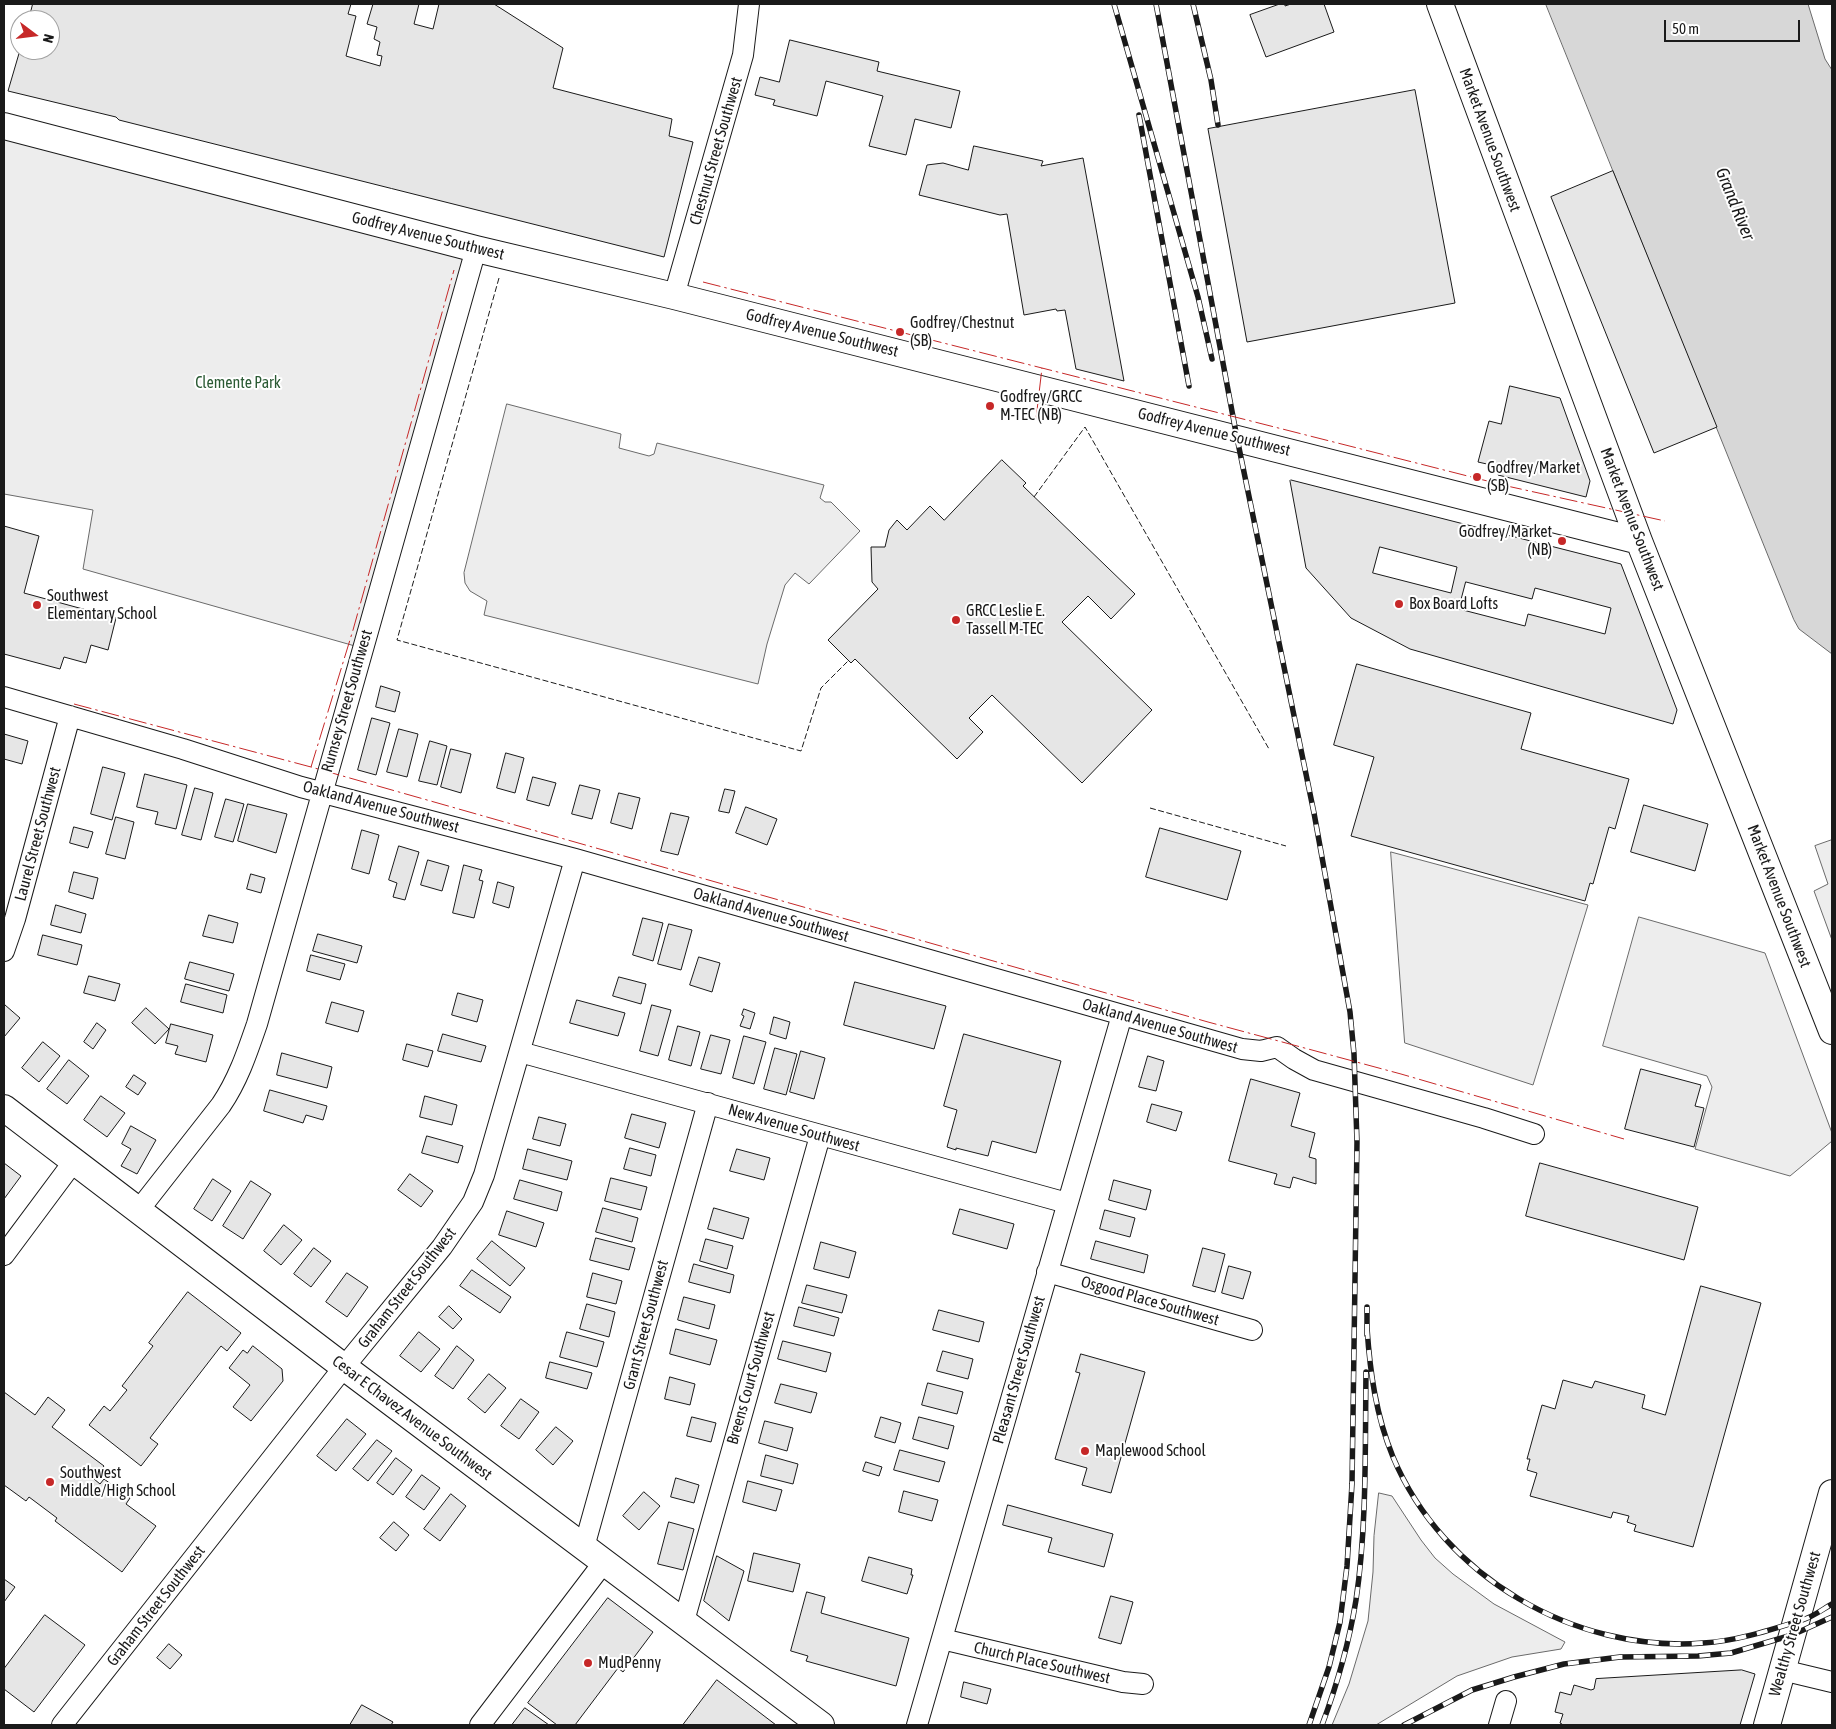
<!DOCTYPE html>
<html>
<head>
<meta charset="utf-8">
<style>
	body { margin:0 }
	#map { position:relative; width:1836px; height:1729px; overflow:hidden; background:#fff; font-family:"Asap Condensed",sans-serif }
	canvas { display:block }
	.frame { position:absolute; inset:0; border:5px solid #1a1a1a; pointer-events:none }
	.north { position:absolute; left:10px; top:10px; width:50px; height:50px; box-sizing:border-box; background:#fff; border:1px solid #a3a3a3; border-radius:50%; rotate:105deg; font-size:14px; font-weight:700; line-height:20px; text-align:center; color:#1a1a1a }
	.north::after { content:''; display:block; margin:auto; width:18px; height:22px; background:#c62828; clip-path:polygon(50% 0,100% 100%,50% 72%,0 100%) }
	.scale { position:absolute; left:1664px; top:20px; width:136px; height:22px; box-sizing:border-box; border:2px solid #1a1a1a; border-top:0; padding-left:6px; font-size:15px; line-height:18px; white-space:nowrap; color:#1a1a1a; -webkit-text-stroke:4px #fff; paint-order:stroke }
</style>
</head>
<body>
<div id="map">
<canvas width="1836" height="1729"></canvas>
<div class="frame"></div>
<div class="north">N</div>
<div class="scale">50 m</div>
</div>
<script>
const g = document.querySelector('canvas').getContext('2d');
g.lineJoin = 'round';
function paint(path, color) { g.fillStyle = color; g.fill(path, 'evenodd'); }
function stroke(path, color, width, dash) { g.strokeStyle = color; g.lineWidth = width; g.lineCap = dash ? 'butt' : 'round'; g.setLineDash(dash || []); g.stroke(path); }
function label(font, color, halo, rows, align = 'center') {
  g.font = font + ' "Asap Condensed",sans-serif'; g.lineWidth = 4; g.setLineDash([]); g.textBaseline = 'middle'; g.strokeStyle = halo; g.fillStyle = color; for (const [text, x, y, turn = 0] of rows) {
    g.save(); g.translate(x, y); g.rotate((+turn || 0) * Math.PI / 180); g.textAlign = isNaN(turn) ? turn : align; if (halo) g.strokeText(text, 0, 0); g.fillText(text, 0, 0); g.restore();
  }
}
const built = new Path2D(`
	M4,121L476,249L362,648L83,569L93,510L4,494Z
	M507,404L621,434L619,448L649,456L654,454L657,443L824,485L820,498L825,502H831L860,531L809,584L795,573L785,585L767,644L758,684L484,615L487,601L470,591L465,583L464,573Z
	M1832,840V940L1814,891L1828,884L1815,846Z
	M1391,852L1588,905L1533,1085L1405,1043Z
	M1639,917L1765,953L1832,1133V1141L1790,1176L1695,1149L1712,1087L1707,1076L1603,1046Z
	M1379,1493L1392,1496L1421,1540L1435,1558L1453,1574L1494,1604L1565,1642L1561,1649L1512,1657L1457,1676L1376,1725H1332L1349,1684L1368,1621L1373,1572L1374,1536Z`);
paint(built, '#ededed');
stroke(built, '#6a6a6a', 1);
const water = new Path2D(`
	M1546,4H1808L1825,59L1832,70V654L1799,629L1794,620Z`);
paint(water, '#d7d7d7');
stroke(water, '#6a6a6a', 1);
const building = new Path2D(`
	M33,4H351L348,14L356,16L346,56L380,66L382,56L377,55L380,42L374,39L377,27L367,24L373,4H419L414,24L433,29L439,4H494L563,48L553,88L672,119L669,136L693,142L664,257L119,120L116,117L8,91L20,50H50V20H29Z
	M1280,4H1285V6L1291,4H1324L1334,32L1266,57L1250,15Z
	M790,40L879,62L877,71L960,91L951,128L915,119L906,155L869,146L883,96L826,81L817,116L773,105L775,100L755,95L760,77L779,82Z
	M1415,90L1455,303L1247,342L1208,129Z
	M974,146L1043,161L1041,166L1083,158L1124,381L1076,369L1065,310L1057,311L1056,309L1024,315L1007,214L1000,215L919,195L927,165L943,163L968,170Z
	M1613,171L1717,427L1654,453L1551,197Z
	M1510,386L1560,398L1590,481L1586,497L1498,475L1500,467L1478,462L1489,421L1501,424Z
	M1002,460L1026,483L1023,486L1135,594L1111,619L1088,596L1062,622L1152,710L1082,783L992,695L969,718L983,732L957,759L855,659L851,663L828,640L878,589L872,582L871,547H885L889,530L897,520L907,530L930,506L944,520Z
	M1291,480L1621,564L1677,710L1673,724L1410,649L1351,618L1306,568L1290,481ZM1380,547L1457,567L1451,593L1373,573ZM1466,582L1532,599L1535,588L1611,608L1605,634L1528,614L1525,626L1459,609Z
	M4,526L39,536L24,593L116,618L108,650L91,645L86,663L64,657L60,669L4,654Z
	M1357,664L1531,713L1521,749L1629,779L1615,829L1609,827L1593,884L1590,883L1585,901L1351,836L1374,757L1334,745Z
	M381,686L400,692L395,712L376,707Z
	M372,718L390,723L376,775L358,770Z
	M399,729L418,734L407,777L387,772Z
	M4,734L28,741L22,764L4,759Z
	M430,741L447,746L437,785L419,781Z
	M451,749L471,754L461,793L441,787Z
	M506,753L524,758L515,793L497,788Z
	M103,767L125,773L112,820L91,814Z
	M145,774L187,785L176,829L155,824L158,812L137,807Z
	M533,777L556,783L549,806L527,800Z
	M580,785L600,790L592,819L572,814Z
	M195,788L213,793L201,840L182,835Z
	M725,789L735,791L729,813L719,811Z
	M619,793L640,798L632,829L611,823Z
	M226,799L244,804L233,842L215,837Z
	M248,804L287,814L276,853L238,841Z
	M1644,805L1708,824L1695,871L1631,852Z
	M746,807L777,819L767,845L736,833Z
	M671,813L689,817L678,855L661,851Z
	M116,817L134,822L125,859L106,854Z
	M74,827L93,832L88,848L70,843Z
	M1160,828L1241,851L1227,900L1146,877Z
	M362,830L379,835L369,874L352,869Z
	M399,846L419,852L405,900L393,897L397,883L389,880Z
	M428,860L449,866L442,891L421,885Z
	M464,865L482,870L479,880L483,881L474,918L453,913Z
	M74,872L98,878L93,899L69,892Z
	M251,874L265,878L261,893L247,889Z
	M498,882L514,887L509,908L493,903Z
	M56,905L86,914L81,933L51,925Z
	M209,915L238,923L233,943L203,936Z
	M643,918L663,923L653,961L633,955Z
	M669,924L692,930L681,970L658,964Z
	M318,934L362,946L357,963L313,951Z
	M43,935L82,945L77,965L38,955Z
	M311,955L345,964L340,980L307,971Z
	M699,957L720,963L712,992L690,985Z
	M190,962L234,974L229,991L185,979Z
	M89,976L120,984L115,1001L84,993Z
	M619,977L646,984L641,1004L613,996Z
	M855,982L946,1006L934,1049L844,1025Z
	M186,984L227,995L223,1013L181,1002Z
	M458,993L483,1000L477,1022L452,1015Z
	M577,1000L625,1013L618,1036L570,1023Z
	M332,1002L364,1011L358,1032L326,1023Z
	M5,1005L20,1018L4,1037V1007Z
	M652,1005L671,1010L658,1056L640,1051Z
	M146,1008L169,1029L155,1044L132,1023Z
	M744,1009L755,1013L750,1029L740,1026L744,1016L742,1015Z
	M774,1017L790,1022L786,1039L770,1034Z
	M97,1023L106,1030L93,1049L84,1042Z
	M171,1024L213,1035L206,1062L175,1054L178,1046L166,1043Z
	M678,1026L700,1032L691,1066L669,1060Z
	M443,1034L486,1046L481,1062L438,1051Z
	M964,1034L1061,1061L1036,1153L992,1141L988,1156L956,1148V1150L947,1147L957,1110L944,1106Z
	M711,1035L730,1040L721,1074L701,1069Z
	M744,1036L766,1042L754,1084L733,1078Z
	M43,1042L60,1056L39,1082L22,1068Z
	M407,1044L433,1051L428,1067L403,1060Z
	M775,1048L797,1054L786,1095L764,1089Z
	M801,1051L825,1058L814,1099L790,1092Z
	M282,1053L332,1067L327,1088L277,1075Z
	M1148,1056L1164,1061L1156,1091L1139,1087Z
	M69,1060L89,1076L67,1104L47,1089Z
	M1641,1069L1701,1085L1695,1106L1704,1108L1694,1147L1625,1129Z
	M134,1075L146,1083L138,1095L126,1087Z
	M1251,1079L1300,1093L1291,1126L1315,1133L1309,1157L1316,1159V1184L1293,1177L1290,1188L1274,1184L1277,1174L1229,1161Z
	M270,1090L327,1106L323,1120L306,1115L303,1123L264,1111Z
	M101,1096L125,1113L107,1137L84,1120Z
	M425,1096L457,1105L452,1125L420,1117Z
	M1152,1104L1182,1112L1176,1131L1147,1122Z
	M632,1114L666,1123L659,1148L625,1138Z
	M539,1117L566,1124L560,1146L533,1139Z
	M131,1126L156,1140L137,1174L121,1166L131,1149L122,1144Z
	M427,1136L463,1146L458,1163L422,1153Z
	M630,1148L656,1155L651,1176L624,1169Z
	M528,1149L572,1161L567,1180L523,1169Z
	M737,1149L770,1158L764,1180L730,1171Z
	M4,1163L21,1176L4,1199Z
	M1540,1163L1698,1207L1684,1260L1526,1216Z
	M410,1174L433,1191L421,1207L398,1190Z
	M611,1178L647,1187L641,1210L605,1201Z
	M213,1179L231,1191L212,1221L194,1209Z
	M520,1180L562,1192L557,1211L514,1199Z
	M1114,1180L1151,1190L1146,1210L1109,1200Z
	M251,1181L271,1194L243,1239L223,1226Z
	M603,1208L638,1218L632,1242L596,1232Z
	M714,1208L749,1218L743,1239L708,1229Z
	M960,1209L1014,1224L1007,1249L953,1234Z
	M1105,1210L1135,1218L1130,1237L1100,1229Z
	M507,1211L544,1223L536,1247L499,1235Z
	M284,1225L302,1240L281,1265L264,1251Z
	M596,1238L635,1248L629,1270L590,1260Z
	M706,1239L733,1246L727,1269L700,1261Z
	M492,1241L525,1268L510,1286L477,1259Z
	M1096,1241L1148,1255L1144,1273L1091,1259Z
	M821,1242L856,1252L849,1278L814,1269Z
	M314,1248L331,1261L311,1287L294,1274Z
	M1203,1248L1225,1254L1215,1292L1193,1286Z
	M694,1264L734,1275L730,1293L689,1282Z
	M1229,1266L1251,1272L1243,1299L1222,1293Z
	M472,1270L511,1297L500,1313L460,1286Z
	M347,1273L368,1287L347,1317L326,1302Z
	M593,1273L622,1281L616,1304L587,1297Z
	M807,1285L847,1295L842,1313L802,1303Z
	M1701,1286L1761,1303L1693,1547L1634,1531L1636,1525L1627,1522L1629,1516L1613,1512L1611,1518L1530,1496L1537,1473L1527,1470L1530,1459H1527L1542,1405L1555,1409L1563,1380L1592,1388L1595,1381L1645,1395L1642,1408L1665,1415Z
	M188,1292L241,1333L227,1351L221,1346L150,1438L158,1444L141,1466L89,1425L104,1406L110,1411L127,1390L122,1386L153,1346L149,1343Z
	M684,1297L715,1305L709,1329L678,1320Z
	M587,1304L615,1312L609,1337L580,1329Z
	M449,1306L462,1319L453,1329L439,1317Z
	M799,1307L839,1318L834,1336L794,1326Z
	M939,1310L984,1322L979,1342L933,1330Z
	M676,1329L717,1340L710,1365L670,1354Z
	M419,1332L440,1349L421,1372L400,1356Z
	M567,1332L604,1342L597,1367L560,1357Z
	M783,1341L831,1353L826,1372L778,1359Z
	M253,1346L282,1369L283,1381L251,1421L233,1407L250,1385L229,1368L243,1350L247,1353Z
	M457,1346L474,1360L453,1389L435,1376Z
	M943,1351L973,1359L968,1379L937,1371Z
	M1081,1354L1145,1372L1111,1493L1082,1485L1087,1468L1055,1459L1080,1373L1076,1372Z
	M550,1362L592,1373L587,1389L546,1378Z
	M489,1374L506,1388L485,1413L468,1399Z
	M670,1377L695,1384L690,1405L665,1399Z
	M928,1383L963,1392L957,1414L922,1405Z
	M781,1384L817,1393L811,1413L775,1403Z
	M4,1392L35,1415L48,1397L65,1410L52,1427L104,1466L94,1479L100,1484L104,1479L130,1498L126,1504L156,1526L122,1572L55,1521L57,1518L29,1497L26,1501L4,1485Z
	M521,1399L539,1412L519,1439L501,1426Z
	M692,1417L716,1423L711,1442L687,1436Z
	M881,1417L901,1423L895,1443L875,1437Z
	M919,1417L954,1426L948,1449L913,1439Z
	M347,1419L366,1434L336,1471L317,1456Z
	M765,1421L793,1428L787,1451L759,1443Z
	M556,1427L573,1441L553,1465L536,1450Z
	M377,1440L392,1451L368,1481L353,1469Z
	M900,1450L945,1462L939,1482L894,1470Z
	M766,1455L798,1464L793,1484L761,1476Z
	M396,1458L412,1470L393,1495L377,1483Z
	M866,1462L882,1467L879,1476L863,1471Z
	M422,1475L440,1488L424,1510L406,1497Z
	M676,1478L699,1485L694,1503L671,1497Z
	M748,1481L782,1490L776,1511L743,1502Z
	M904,1491L938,1500L932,1521L899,1512Z
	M644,1492L660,1506L639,1530L623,1516Z
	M451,1494L466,1506L440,1541L424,1529Z
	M1008,1505L1113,1534L1104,1567L1048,1552L1052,1538L1003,1525Z
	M394,1522L409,1535L396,1551L380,1538Z
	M669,1522L694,1529L683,1570L658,1564Z
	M754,1553L800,1564L793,1592L748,1581Z
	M717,1556L744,1571L729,1621L704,1601Z
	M869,1557L912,1569L911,1575H913L907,1594L862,1581Z
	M4,1579L15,1587L4,1602Z
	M807,1592L825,1597L821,1613L909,1638L896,1686L806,1661L808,1656L791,1651Z
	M1111,1596L1133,1602L1121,1644L1099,1638Z
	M608,1598L653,1632L623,1672L618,1668L575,1725H557L528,1703Z
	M45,1615L85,1645L34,1712L4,1689V1669Z
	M169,1644L182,1655L170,1669L157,1658Z
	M1742,1670L1755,1674L1740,1725H1562V1724L1560,1723L1563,1714L1555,1712L1560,1692L1571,1695L1574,1685L1591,1690L1594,1689L1596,1679Z
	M717,1680L776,1725H683Z
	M964,1682L991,1689L987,1704L961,1697Z
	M362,1705L393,1722L391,1725H350Z
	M525,1708L549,1725H512Z`);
paint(building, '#e6e6e6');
stroke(building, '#1a1a1a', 1);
const minor = new Path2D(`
	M674,296L743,55L749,4
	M4,697L183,749L301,787L575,859L1242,1049L1261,1051L1277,1047L1294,1059L1314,1070L1484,1118L1534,1134
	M4,951L15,919L70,716
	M520,1052L1067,1203
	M138,1211L221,1105C238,1080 247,1053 257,1024L476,249
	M4,1255L74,1161
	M1047,1272L1252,1330
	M584,1547L708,1103
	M684,1621L820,1136
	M942,1639L1123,1682L1143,1684
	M1782,1670L1832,1682
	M62,1725L344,1367L442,1247L473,1202L484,1175L575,859
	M480,1725L604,1562
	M917,1725L1122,1015
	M1499,1725L1506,1701`);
const major = new Path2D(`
	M1440,4L1639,541L1832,1031
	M4,126L476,249L674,296L1639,541
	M4,1108L344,1367L821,1725
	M1767,1725L1832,1493`);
stroke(minor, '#1a1a1a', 22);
stroke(major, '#1a1a1a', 28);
stroke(minor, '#fff', 20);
stroke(major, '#fff', 26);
const rail = new Path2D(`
	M1114,4L1198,297L1212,359
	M1156,4L1237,438L1314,813L1350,1012L1354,1054L1357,1142L1352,1484L1347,1566L1340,1622L1329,1667L1309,1725
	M1193,4L1211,80L1218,125
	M1139,115L1189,386
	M1367,1328C1370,1372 1376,1416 1393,1457C1443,1577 1575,1653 1703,1643C1737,1641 1770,1630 1802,1620C1813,1617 1823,1609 1832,1604
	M1367,1335V1307
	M1322,1725C1337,1685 1349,1643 1356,1600C1367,1527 1365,1446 1366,1372
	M1404,1725L1472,1690L1514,1677L1564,1664L1620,1657L1698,1656L1731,1653L1792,1635L1832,1617`);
stroke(rail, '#1a1a1a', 5.5);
stroke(rail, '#fff', 4, [11]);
stroke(new Path2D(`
	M499,278L397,640L801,751L821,688L849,660
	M1034,497L1085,427L1269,749
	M1150,808L1286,846`), '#1a1a1a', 1, [6, 2.5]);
stroke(new Path2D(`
	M703,282L1507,486L1665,521
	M1036,419L1042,368
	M74,704L311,767L1208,1022L1401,1074L1624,1139
	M311,767L353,630L454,270`), '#c62828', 1, [18, 4, 2.5, 4]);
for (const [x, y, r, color] of [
	[900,332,5,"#c62828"],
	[990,406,5,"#c62828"],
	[1477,477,5,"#c62828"],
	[1562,541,5,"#c62828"],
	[1399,604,5,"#c62828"],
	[37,605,5,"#c62828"],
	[956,620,5,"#c62828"],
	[1085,1451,5,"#c62828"],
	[50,1482,5,"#c62828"],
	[588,1663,5,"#c62828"]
]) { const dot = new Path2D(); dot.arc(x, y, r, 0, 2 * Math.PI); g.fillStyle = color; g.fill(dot); stroke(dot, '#fff', 2); }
label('16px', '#1a1a1a', '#fff', [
	["Market Avenue Southwest",1490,140,70],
	["Chestnut Street Southwest",716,151,-74],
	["Godfrey Avenue Southwest",428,236,14],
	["Godfrey Avenue Southwest",822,333,14],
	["Godfrey Avenue Southwest",1214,432,14],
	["Market Avenue Southwest",1632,519,69],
	["Rumsey Street Southwest",347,701,-74],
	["Oakland Avenue Southwest",381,807,15],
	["Laurel Street Southwest",38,834,-75],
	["Market Avenue Southwest",1779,896,69],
	["Oakland Avenue Southwest",771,915,16],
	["Oakland Avenue Southwest",1160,1026,16],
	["New Avenue Southwest",794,1128,16],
	["Graham Street Southwest",407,1288,-52],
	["Osgood Place Southwest",1150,1301,16],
	["Grant Street Southwest",646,1325,-75],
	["Pleasant Street Southwest",1019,1370,-74],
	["Breens Court Southwest",751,1378,-74],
	["Cesar E Chavez Avenue Southwest",412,1418,37],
	["Graham Street Southwest",156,1606,-52],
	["Wealthy Street Southwest",1795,1624,-74],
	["Church Place Southwest",1042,1663,13]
]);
label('16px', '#1a1a1a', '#fff', [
	["Godfrey/Chestnut",910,323],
	["(SB)",910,341],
	["Godfrey/GRCC",1000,397],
	["M-TEC (NB)",1000,415],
	["Godfrey/Market",1487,468],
	["(SB)",1487,486],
	["Godfrey/Market",1552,532,"right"],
	["(NB)",1552,550,"right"],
	["Southwest",47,596],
	["Elementary School",47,614],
	["Box Board Lofts",1409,604],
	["GRCC Leslie E.",966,611],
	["Tassell M-TEC",966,629],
	["Maplewood School",1095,1451],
	["Southwest",60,1473],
	["Middle/High School",60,1491],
	["MudPenny",598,1663]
], 'left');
label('16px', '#2b5a34', '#fff', [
	["Clemente Park",238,383]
]);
label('italic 18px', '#1a1a1a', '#fff', [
	["Grand River",1735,204,68]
]);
</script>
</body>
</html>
